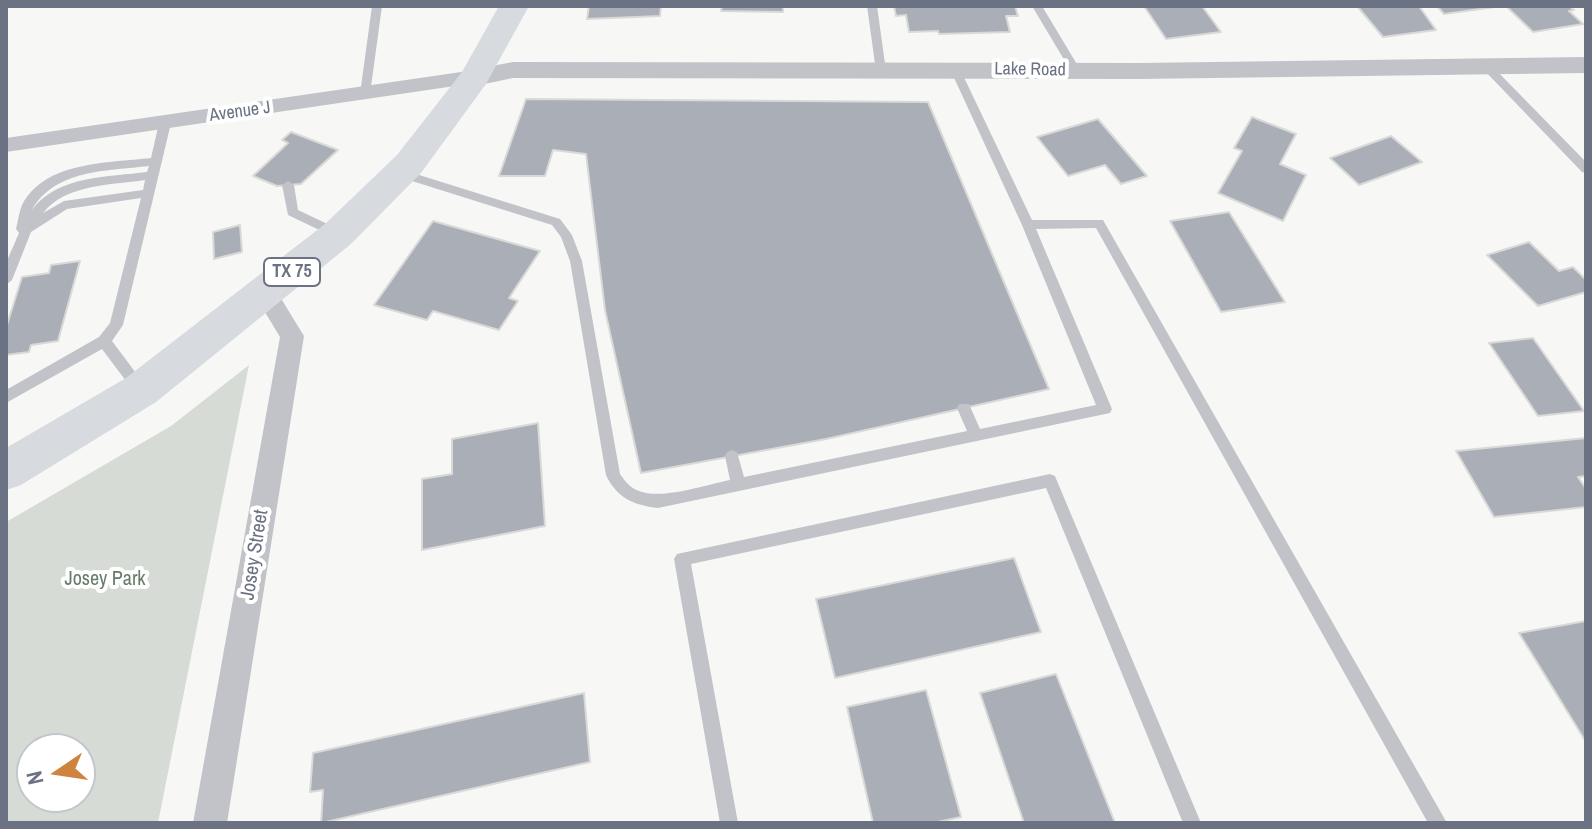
<!DOCTYPE html>
<html>
<head>
<meta charset="utf-8">
<style>
	body { margin:0 }
	#map { position:relative; width:1592px; height:829px; overflow:hidden; background:#f7f8f5; font-family:"Archivo Narrow",sans-serif }
	canvas { display:block }
	.frame { position:absolute; inset:0; border:8px solid #6a7283; pointer-events:none }
	.north { position:absolute; left:16px; top:733px; width:80px; height:80px; box-sizing:border-box; background:#fff; border:2px solid #c3c7cd; border-radius:50%; rotate:257deg; font-size:22px; font-weight:700; line-height:32px; text-align:center; color:#6a7283 }
	.north::after { content:''; display:block; margin:auto; width:28px; height:36px; background:#ce843f; clip-path:polygon(50% 0,100% 100%,50% 72%,0 100%) }
</style>
</head>
<body>
<div id="map">
<canvas width="1592" height="829"></canvas>
<div class="frame"></div>
<div class="north">N</div>
</div>
<script>
const g = document.querySelector('canvas').getContext('2d');
g.lineJoin = 'round';
function paint(path, color) { g.fillStyle = color; g.fill(path, 'evenodd'); }
function stroke(path, color, width, dash) { g.strokeStyle = color; g.lineWidth = width; g.lineCap = dash ? 'butt' : 'round'; g.setLineDash(dash || []); g.stroke(path); }
function label(font, color, halo, rows, align = 'center') {
  g.font = font + ' "Archivo Narrow",sans-serif'; g.lineWidth = 8; g.setLineDash([]); g.textBaseline = 'middle'; g.strokeStyle = halo; g.fillStyle = color; for (const [text, x, y, turn = 0] of rows) {
    g.save(); g.translate(x, y); g.rotate((+turn || 0) * Math.PI / 180); g.textAlign = isNaN(turn) ? turn : align; if (halo) g.strokeText(text, 0, 0); g.fillText(text, 0, 0); g.restore();
  }
}
paint(new Path2D(`
	M249,365L158,823H6V522L171,426ZM32,749H80V797H32Z`), '#d6dcd5');
const building = new Path2D(`
	M589,6H661L660,16L587,19Z
	M722,6H783V12L721,11Z
	M894,6H1015L1018,16H1006L1010,32L939,34L938,31L909,32L906,15L896,16Z
	M1144,6H1202L1221,32L1166,39Z
	M1357,6H1419L1436,30L1383,37Z
	M1437,6H1494L1495,7L1444,14Z
	M1506,6H1569L1574,10L1569,11L1583,24L1533,32Z
	M526,99L928,102L1049,389L826,439L641,473L605,310L586,154L553,150L545,176H499Z
	M1252,117L1296,134L1280,164L1306,175L1283,221L1218,193L1242,151L1234,148Z
	M1098,119L1147,176L1121,184L1105,165L1068,176L1037,137Z
	M291,132L338,150L301,184L277,186L253,176L288,143L282,140Z
	M1391,136L1422,162L1359,185L1330,158Z
	M1229,212L1285,302L1221,312L1170,221Z
	M433,221L540,251L509,298L518,301L499,330L433,311L427,320L374,305Z
	M240,225L242,252L214,259L213,232Z
	M1529,242L1559,271L1573,267L1586,280V292L1538,306L1487,255Z
	M80,261L58,341L31,345L29,352L6,355V328L22,277L49,273L51,265Z
	M1533,338L1584,411L1538,416L1489,343Z
	M538,423L545,526L422,550V479L452,474V439Z
	M1586,438V476L1578,477L1586,489V507L1494,517L1456,451Z
	M1014,558L1041,632L835,678L816,599Z
	M1586,621V742L1519,633Z
	M1056,674L1115,823H1024L980,693Z
	M926,690L961,817L933,823H873L847,707Z
	M584,693L590,762L321,823L323,790L310,792L313,753Z`);
paint(building, '#aaaeb7');
stroke(building, '#d9d9d8', 2);
paint(new Path2D(`
	M372,6H382L370,94L365,98L360,94Z
	M867,6H877L886,71L881,74L876,71Z
	M1032,6H1042L1081,71L1080,73H1072Z
	M1487,64L1491,65L1586,162V173L1582,172L1483,69L1482,67Z
	M955,66L960,69L1032,220H1103L1447,823H1428L1096,228L1036,229L1112,409L1110,413L658,508C633,505 617,498 606,475L570,261L561,237L552,225L396,176L394,173L400,169L560,219L572,235L582,261L620,474C625,481 630,488 639,491C662,500 705,485 730,480L725,456L727,452L732,450L737,452L744,477L967,431L957,408L959,404H969L980,429L1096,405L1022,225L950,69Z
	M165,119L171,123L123,325L112,341L145,385L147,389L145,393H135L102,349L6,403V390L99,337L110,323L141,198L67,209L31,232L12,280L6,285V263L19,233L16,229C18,221 19,212 22,205C45,161 108,163 151,158L159,123ZM149,166L147,172C110,177 57,175 32,210C55,169 108,171 149,166ZM145,180L143,190L64,201L43,213C66,184 111,185 145,180Z
	M288,181L294,185L298,210L342,231L344,234L342,237H334L288,215L282,185Z
	M1050,474L1055,476L1057,481L1201,823H1183L1046,488L691,564L738,823H720L674,559L677,554Z`), '#c1c3c8');
paint(new Path2D(`
	M475,70L482,72L485,77L482,82L6,152V138Z
	M266,285L274,287L304,336L227,823H193L280,337L254,294L258,287Z`), '#c1c3c8');
paint(new Path2D(`
	M1586,57V73L1139,79L513,78L475,86L466,83L462,77L466,71L513,62L1139,63Z`), '#c1c3c8');
paint(new Path2D(`
	M499,6H529L486,84L421,173L351,244L156,402L21,485L6,490V448L126,378L325,224L397,155L462,72Z`), '#d7dade');
label('18px', '#6a7283', '#fff', [
	["Lake Road",1030,70,1],
	["Avenue J",240,112,-8]
]);
for (const [x, y, w] of [
	[292,272,56]
]) { const box = new Path2D(); box.roundRect(x - w / 2, y - 14, w, 28, 6); g.fillStyle = '#fff'; g.fill(box); stroke(box, '#6a7283', 2); }
label('bold 18px', '#6a7283', null, [
	["TX 75",292,272]
]);
label('20px', '#6a7283', '#fff', [
	["Josey Street",255,555,-81]
]);
label('20px', '#687b69', '#fff', [
	["Josey Park",105,580]
]);
</script>
</body>
</html>
